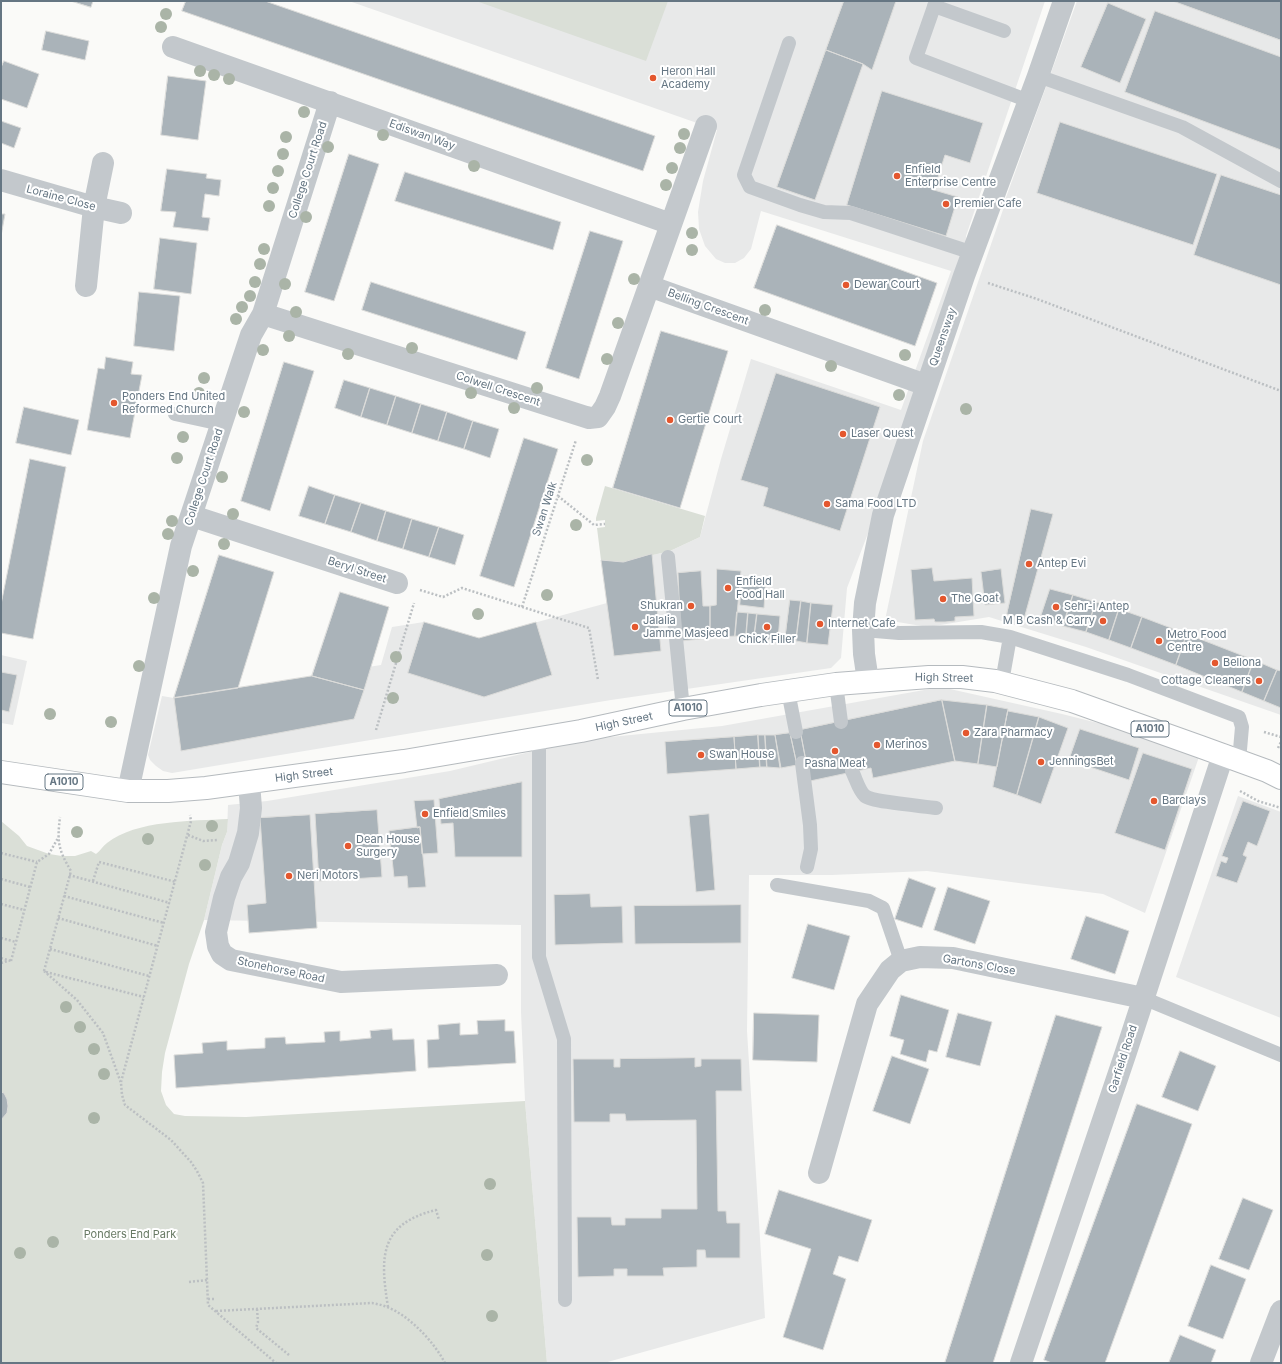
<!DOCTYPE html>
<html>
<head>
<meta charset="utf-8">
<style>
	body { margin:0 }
	#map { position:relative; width:1282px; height:1364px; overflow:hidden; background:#fafaf8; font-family:Inter,sans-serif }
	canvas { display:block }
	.frame { position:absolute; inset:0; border:2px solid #657683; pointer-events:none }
</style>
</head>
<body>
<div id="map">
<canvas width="1282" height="1364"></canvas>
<div class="frame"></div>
</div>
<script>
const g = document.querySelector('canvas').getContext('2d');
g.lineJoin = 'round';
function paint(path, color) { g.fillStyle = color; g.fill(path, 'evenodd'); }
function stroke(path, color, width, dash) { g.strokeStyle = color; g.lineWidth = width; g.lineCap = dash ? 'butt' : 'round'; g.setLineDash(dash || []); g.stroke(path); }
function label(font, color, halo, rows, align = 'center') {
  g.font = font + ' Inter,sans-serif'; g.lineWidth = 4; g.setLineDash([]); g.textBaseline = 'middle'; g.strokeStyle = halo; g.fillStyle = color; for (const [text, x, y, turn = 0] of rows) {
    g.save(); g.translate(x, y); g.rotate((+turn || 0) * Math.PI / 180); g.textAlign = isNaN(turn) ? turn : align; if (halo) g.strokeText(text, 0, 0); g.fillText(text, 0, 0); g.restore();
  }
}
paint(new Path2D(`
	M349,1H1045L966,236L964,276L943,338L847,588L841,658L831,668L611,700L172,773L163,771L156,766L150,760L148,755L162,696L174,698L381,665L392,627L424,622L479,638L607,603L601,560L623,562L670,551L700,537L721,459L751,359L901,410L951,271L761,211L751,249L744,258L735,263H725L716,259L705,246L699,229L698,212L703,181L717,130Z
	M1077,1H1281V715L1086,647L989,617L928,627L885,620L923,441L1005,204L1004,203Z
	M1,655L27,661L13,725L1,723Z
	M941,687L1062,714L1118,728L1200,754L1145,913L1103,894L927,871L832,875H749L747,1031L765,1318L604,1363H547L525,1101L521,1012V925L204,920L222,845L227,832L228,805L267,801L450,771L580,740L722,726Z
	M1238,796L1281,812V1018L1176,977Z`), '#e8e9e9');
paint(new Path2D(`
	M476,1H668L646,61Z
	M605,486L705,516L700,537L670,551L623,562L601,560L597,528L605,527V520L596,521V518Z
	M228,819L227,832L222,845L204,920L189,964L165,1053L162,1072L161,1091L166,1105L174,1114L185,1116L246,1117L525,1101L547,1363H1V821L19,836L27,846L49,854L62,856H75L91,851L96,854C100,851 103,846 107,843C136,820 192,821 228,819Z`), '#dadfd7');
const building = new Path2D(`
	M71,1H93L91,7Z
	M186,1H265L655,136L643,171L182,11Z
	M844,1H896L872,70L863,64L826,50Z
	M1173,1H1281V40Z
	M1108,3L1146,19L1120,83L1081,67Z
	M1155,11L1281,57V150L1125,92Z
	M46,31L89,41L85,60L42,50Z
	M826,50L863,64L815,200L777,187Z
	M4,61L39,74L27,108L1,99V68Z
	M168,76L206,81L198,140L161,135Z
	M882,91L983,123L970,163L945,155L934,190L958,197L946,236L847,205Z
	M1,121L21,128L14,148L1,143Z
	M1060,122L1217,174L1193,245L1037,193Z
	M349,154L379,164L334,301L305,292Z
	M167,169L207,174L206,178L221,180L219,196L205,194L202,217L210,218L208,231L173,227L176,212L161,211Z
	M405,172L561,222L553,250L395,201Z
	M1221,175L1281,195V285L1194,255Z
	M1,214H5L1,236Z
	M777,225L937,283L915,346L754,288Z
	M590,231L623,241L579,379L546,368Z
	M160,238L197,243L191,294L154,289Z
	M371,282L526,332L517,360L362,310Z
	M139,292L180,296L174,351L134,346Z
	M661,331L728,351L680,508L613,488Z
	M106,357L133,362L131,374L142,375L130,438L87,430L98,368L104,369Z
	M284,362L314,371L270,511L241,501Z
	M776,373L880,407L840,531L763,506L768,488L741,480Z
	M344,380L370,388L361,417L335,408Z
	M370,388L396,396L387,425L361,417Z
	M396,396L421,404L412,433L387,425Z
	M421,404L447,412L438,441L412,433Z
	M24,407L79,420L71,455L16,443Z
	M447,412L473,421L464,449L438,441Z
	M473,421L499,429L490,458L464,449Z
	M524,438L558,449L514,587L480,576Z
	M30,459L66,467L33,639L1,633V605Z
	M309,486L335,495L325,524L299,516Z
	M335,495L361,503L351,532L325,524Z
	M361,503L386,511L377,541L351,532Z
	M1031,509L1053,514L1024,619L1007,614Z
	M386,511L412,519L403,549L377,541Z
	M412,519L439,527L429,557L403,549Z
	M439,527L464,535L455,565L429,557Z
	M652,554L661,651L614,656L601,560L623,562Z
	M219,555L274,572L238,688L174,698Z
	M932,568L934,581L972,578L974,616L955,617V621L945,622H935L934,619L915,620L911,570Z
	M717,569L741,571L735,636L710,638V606L716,605Z
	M1001,569L1005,603L985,605L981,572Z
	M701,571L703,606H710V638L681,641L678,573Z
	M742,576L766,578L764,608L740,605Z
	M1050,589L1073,595L1063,626L1040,619Z
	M340,592L389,607L364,690L312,676Z
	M1073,595L1096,602L1086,632L1063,626Z
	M790,600L801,601L796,641L785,640Z
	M801,601L811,603L807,643L796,641Z
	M1096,602L1119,609L1109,640L1086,632Z
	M811,603L833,605L828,645L807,643Z
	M1119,609L1142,617L1131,648L1109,640Z
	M737,612L748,613L746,637L735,636Z
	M748,613L757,614L754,638L746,637Z
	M757,614L780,616L778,640L754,638Z
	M1142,617L1187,634L1176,665L1131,648Z
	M424,622L479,638L536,622L552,675L484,697L408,673Z
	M1187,634L1254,660L1242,692L1176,665Z
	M1254,660L1277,670L1264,701L1242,692Z
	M1277,670L1281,671V708L1264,701Z
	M1,672L17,675L9,712L1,710Z
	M312,676L364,690L354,719L181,751L174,698Z
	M942,700L955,761L873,778L871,768L810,781L800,730Z
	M942,700L987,705L978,764L955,761Z
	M987,705L1008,709L997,767L978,764Z
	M1008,711L1039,717L1017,795L993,787Z
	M1039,717L1068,728L1041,804L1017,795Z
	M1080,729L1139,748L1129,780L1069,760Z
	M800,730L806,762L797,765L790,733Z
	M790,733L797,765L781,768L775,735Z
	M758,735L760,767L736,769L734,737Z
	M758,735H765L767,767H760Z
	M765,735H775L780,768L767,767Z
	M734,737L736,769L667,774L665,742Z
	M1143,753L1192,769L1165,850L1115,833Z
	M522,782V857H455L453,823L441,824L439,799Z
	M434,800L438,853L422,854L420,827L417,828L414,801Z
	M1243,801L1270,811L1257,846L1248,842L1243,855L1247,857L1237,883L1216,876L1221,861L1226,863L1228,858L1222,856Z
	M377,810L382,877L319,881L315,814Z
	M709,814L715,890L696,892L689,816Z
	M310,815L317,928L249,933L247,905L266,903L260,818Z
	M420,827L426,887L408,888L407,876L394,877L389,831Z
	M909,878L936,888L922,928L895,919Z
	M948,887L990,901L975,944L934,930Z
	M590,894L591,907L622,906L623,943L555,945L554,895Z
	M741,905V943L635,944L634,906Z
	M1086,916L1129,931L1115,974L1071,959Z
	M808,924L850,936L834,990L792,978Z
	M901,995L949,1010L937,1052L929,1050L926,1062L900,1054L904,1040L890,1036Z
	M754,1013L819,1015L817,1062L753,1060Z
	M958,1013L992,1022L980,1066L946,1057Z
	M1056,1015L1102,1027L993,1363H945Z
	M505,1020V1031H514L516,1063L428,1068L427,1040L439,1039L438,1025L460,1023V1035L478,1034L477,1021Z
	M392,1029L393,1040L414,1039L416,1071L176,1088L174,1055L203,1053L202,1043L227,1041V1050L265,1048V1038L285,1037L286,1044L325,1042L324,1032L340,1031V1041L371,1038L370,1031Z
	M1180,1051L1216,1066L1198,1111L1162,1097Z
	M892,1056L929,1069L910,1124L873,1111Z
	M695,1058V1067L701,1066V1059H741L742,1091H716L718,1211H726L727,1223H740V1258H706L705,1250H697V1267L663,1268L664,1276H627V1269H614V1276L578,1277L577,1217H611L612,1225H625V1218H661V1209H697L696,1120L626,1121L625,1114H610V1122H574L573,1059H614V1067H620V1059Z
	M1,1092L4,1093L7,1099L8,1106L7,1113L1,1120Z
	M1137,1104L1192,1124L1105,1363H1052L1044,1360Z
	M779,1190L872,1220L858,1262L839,1256L833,1274L846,1279L823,1350L783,1337L811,1249L765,1234Z
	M1243,1198L1273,1210L1249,1270L1219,1259Z
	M1211,1265L1246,1279L1223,1339L1188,1326Z
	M1180,1335L1216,1350L1211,1363H1169Z`);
paint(building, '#aab3b9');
stroke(building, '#dcdcda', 1);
const primary = new Path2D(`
	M1,772L128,791H168L206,788L404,761L581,731L683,709L761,695L836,684L929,677H962L995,681L1072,701L1201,747L1267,771L1281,778`);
stroke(primary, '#b5babe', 24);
stroke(new Path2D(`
	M988,283L1037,299L1281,391
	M558,496L594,525L605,524
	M420,590L443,597L462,588L589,628L598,680
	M522,607L576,440
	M376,730L414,603
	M1264,732L1281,737
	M1278,748L1281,742
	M1240,791L1258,801L1281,808
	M188,835L203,841L218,840
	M1,853L37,862
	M69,875L170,903
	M1,879L30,887
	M93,881L99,862L176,882
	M64,896L164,923
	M1,904L24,910
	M58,918L158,946
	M1,938L16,942
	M50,949L149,976
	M1,958L11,961
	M11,961L37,862L49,854L58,838
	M1,963L8,961
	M44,971L77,1000L103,1033L121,1083L122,1095L125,1105L171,1140L191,1162L197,1171L203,1183L208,1305L276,1363
	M44,971L71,871C58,849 57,842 60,817
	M46,972L144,997
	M121,1082L191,821L190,815
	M189,1282L207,1280
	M208,1299H215
	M388,1307C380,1257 379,1224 436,1210L439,1220
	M257,1309L258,1322L256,1328L289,1355
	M216,1311L372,1303C377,1304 382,1305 387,1307C410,1316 434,1342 445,1363`), '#bbbfc2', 2.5, [2, 2]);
stroke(new Path2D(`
	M936,1L916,58L1029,101
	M934,6L1004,31
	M789,43L744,175L750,187L800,205L824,212L851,213L973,253
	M1038,76L1182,127L1281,181
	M175,414L221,424
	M668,557L683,709
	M863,630L899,633L981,632L1010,637L1128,675L1239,717L1242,727L1239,761
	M1002,682L1010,637
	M836,684L841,722
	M788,691L796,732
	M539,738V957L564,1039L565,1300
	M802,763L810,825L811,849L807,867
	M852,771C856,779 859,791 865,796C872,802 923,806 936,808
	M777,885L869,901L883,908L901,961
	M1143,998L1281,1055`), '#c3c8cc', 14);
stroke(new Path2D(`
	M173,47L671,224
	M1,180L94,207L121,213
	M86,286L94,207L103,163
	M649,286L926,385
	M263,314L589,418L598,417L605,407L610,396L706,126
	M192,516L397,583
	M868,681L864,654L863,630L865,603L883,515L964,276L1038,76L1064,1
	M249,783L251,808L248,833L239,863L231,877L224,898L216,932L218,946L222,954L231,960L341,982L497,975
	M128,791L181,546L251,335L263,314L330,102
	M819,1173L867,1004L890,970L901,961L920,957L953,958L1143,998
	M1021,1363L1126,1052L1223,755
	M1261,1363L1281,1311`), '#c3c8cc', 22);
stroke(primary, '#fff', 22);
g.fillStyle = '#aab4a7';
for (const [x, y] of [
	[166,14],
	[161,27],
	[200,71],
	[214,75],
	[229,79],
	[304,112],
	[684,134],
	[383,135],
	[286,137],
	[328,147],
	[680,148],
	[283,154],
	[474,166],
	[672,168],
	[278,171],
	[666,185],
	[273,188],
	[269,206],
	[306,217],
	[692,233],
	[264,249],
	[692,250],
	[260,264],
	[634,279],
	[255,282],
	[285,284],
	[250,296],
	[242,307],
	[765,310],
	[296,312],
	[236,319],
	[618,323],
	[289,336],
	[412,348],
	[263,350],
	[348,354],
	[905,355],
	[607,359],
	[831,366],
	[204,378],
	[537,388],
	[199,393],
	[471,393],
	[899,395],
	[514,408],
	[966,409],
	[244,412],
	[183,437],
	[177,458],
	[587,460],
	[222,477],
	[233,514],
	[172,521],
	[576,525],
	[168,534],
	[224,544],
	[193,571],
	[547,595],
	[154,598],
	[478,614],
	[396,657],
	[139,666],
	[393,698],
	[50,714],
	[111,722],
	[212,826],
	[77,832],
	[148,839],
	[205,865],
	[66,1007],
	[80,1027],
	[94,1049],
	[104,1074],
	[94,1118],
	[490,1184],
	[53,1242],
	[20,1253],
	[487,1255],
	[492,1316]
]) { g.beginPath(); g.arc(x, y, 6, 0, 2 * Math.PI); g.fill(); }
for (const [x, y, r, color] of [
	[653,78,4,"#e4572e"],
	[897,176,4,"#e4572e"],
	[946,204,4,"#e4572e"],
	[846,285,4,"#e4572e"],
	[114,403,4,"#e4572e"],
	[670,420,4,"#e4572e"],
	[843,434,4,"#e4572e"],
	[827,504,4,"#e4572e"],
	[1029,564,4,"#e4572e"],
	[728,588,4,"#e4572e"],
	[943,599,4,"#e4572e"],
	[691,606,4,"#e4572e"],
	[1056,607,4,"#e4572e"],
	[1103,621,4,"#e4572e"],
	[820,624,4,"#e4572e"],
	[635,627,4,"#e4572e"],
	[767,627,4,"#e4572e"],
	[1159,641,4,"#e4572e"],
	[1215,663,4,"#e4572e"],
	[1259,681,4,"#e4572e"],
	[966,733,4,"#e4572e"],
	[877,745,4,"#e4572e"],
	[835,751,4,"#e4572e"],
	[701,755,4,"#e4572e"],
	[1041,762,4,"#e4572e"],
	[1154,801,4,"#e4572e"],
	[425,814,4,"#e4572e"],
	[348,846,4,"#e4572e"],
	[289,876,4,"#e4572e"]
]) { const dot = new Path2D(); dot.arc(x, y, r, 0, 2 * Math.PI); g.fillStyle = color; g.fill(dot); stroke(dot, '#fff', 1.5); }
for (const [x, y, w] of [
	[688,708,38],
	[1150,729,38],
	[64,782,38]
]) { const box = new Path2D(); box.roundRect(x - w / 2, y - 8, w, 16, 3); g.fillStyle = '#fff'; g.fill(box); stroke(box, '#657683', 1); }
label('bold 10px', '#657683', null, [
	["A1010",688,708],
	["A1010",1150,729],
	["A1010",64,782]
]);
label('11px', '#657683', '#fff', [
	["Heron Hall",661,72],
	["Academy",661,85],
	["Enfield",905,170],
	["Enterprise Centre",905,183],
	["Premier Cafe",954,204],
	["Dewar Court",854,285],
	["Ponders End United",122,397],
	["Reformed Church",122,410],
	["Gertie Court",678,420],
	["Laser Quest",851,434],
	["Sama Food LTD",835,504],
	["Antep Evi",1037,564],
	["Enfield",736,582],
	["Food Hall",736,595],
	["The Goat",951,599],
	["Shukran",683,606,"right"],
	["Sehr-i Antep",1064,607],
	["Jalalia",643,621],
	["Jamme Masjeed",643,634],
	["M B Cash & Carry",1095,621,"right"],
	["Internet Cafe",828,624],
	["Metro Food",1167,635],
	["Centre",1167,648],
	["Chick Filler",767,640,"center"],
	["Bellona",1223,663],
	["Cottage Cleaners",1251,681,"right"],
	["Zara Pharmacy",974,733],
	["Merinos",885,745],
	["Swan House",709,755],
	["JenningsBet",1049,762],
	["Pasha Meat",835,764,"center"],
	["Barclays",1162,801],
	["Enfield Smiles",433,814],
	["Dean House",356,840],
	["Surgery",356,853],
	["Neri Motors",297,876]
], 'left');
label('11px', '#657683', '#fff', [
	["Ediswan Way",422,135,20],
	["College Court Road",308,170,-72],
	["Loraine Close",61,198,15],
	["Belling Crescent",708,307,20],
	["Queensway",943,337,-71],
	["Colwell Crescent",498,389,18],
	["College Court Road",204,477,-72],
	["Swan Walk",545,509,-72],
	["Beryl Street",357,570,18],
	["High Street",944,678,1],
	["High Street",624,722,-12],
	["High Street",304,775,-7],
	["Gartons Close",979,965,10],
	["Stonehorse Road",281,970,12],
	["Garfield Road",1123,1059,-72]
]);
label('11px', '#687a64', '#fff', [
	["Ponders End Park",130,1235]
]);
</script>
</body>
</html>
